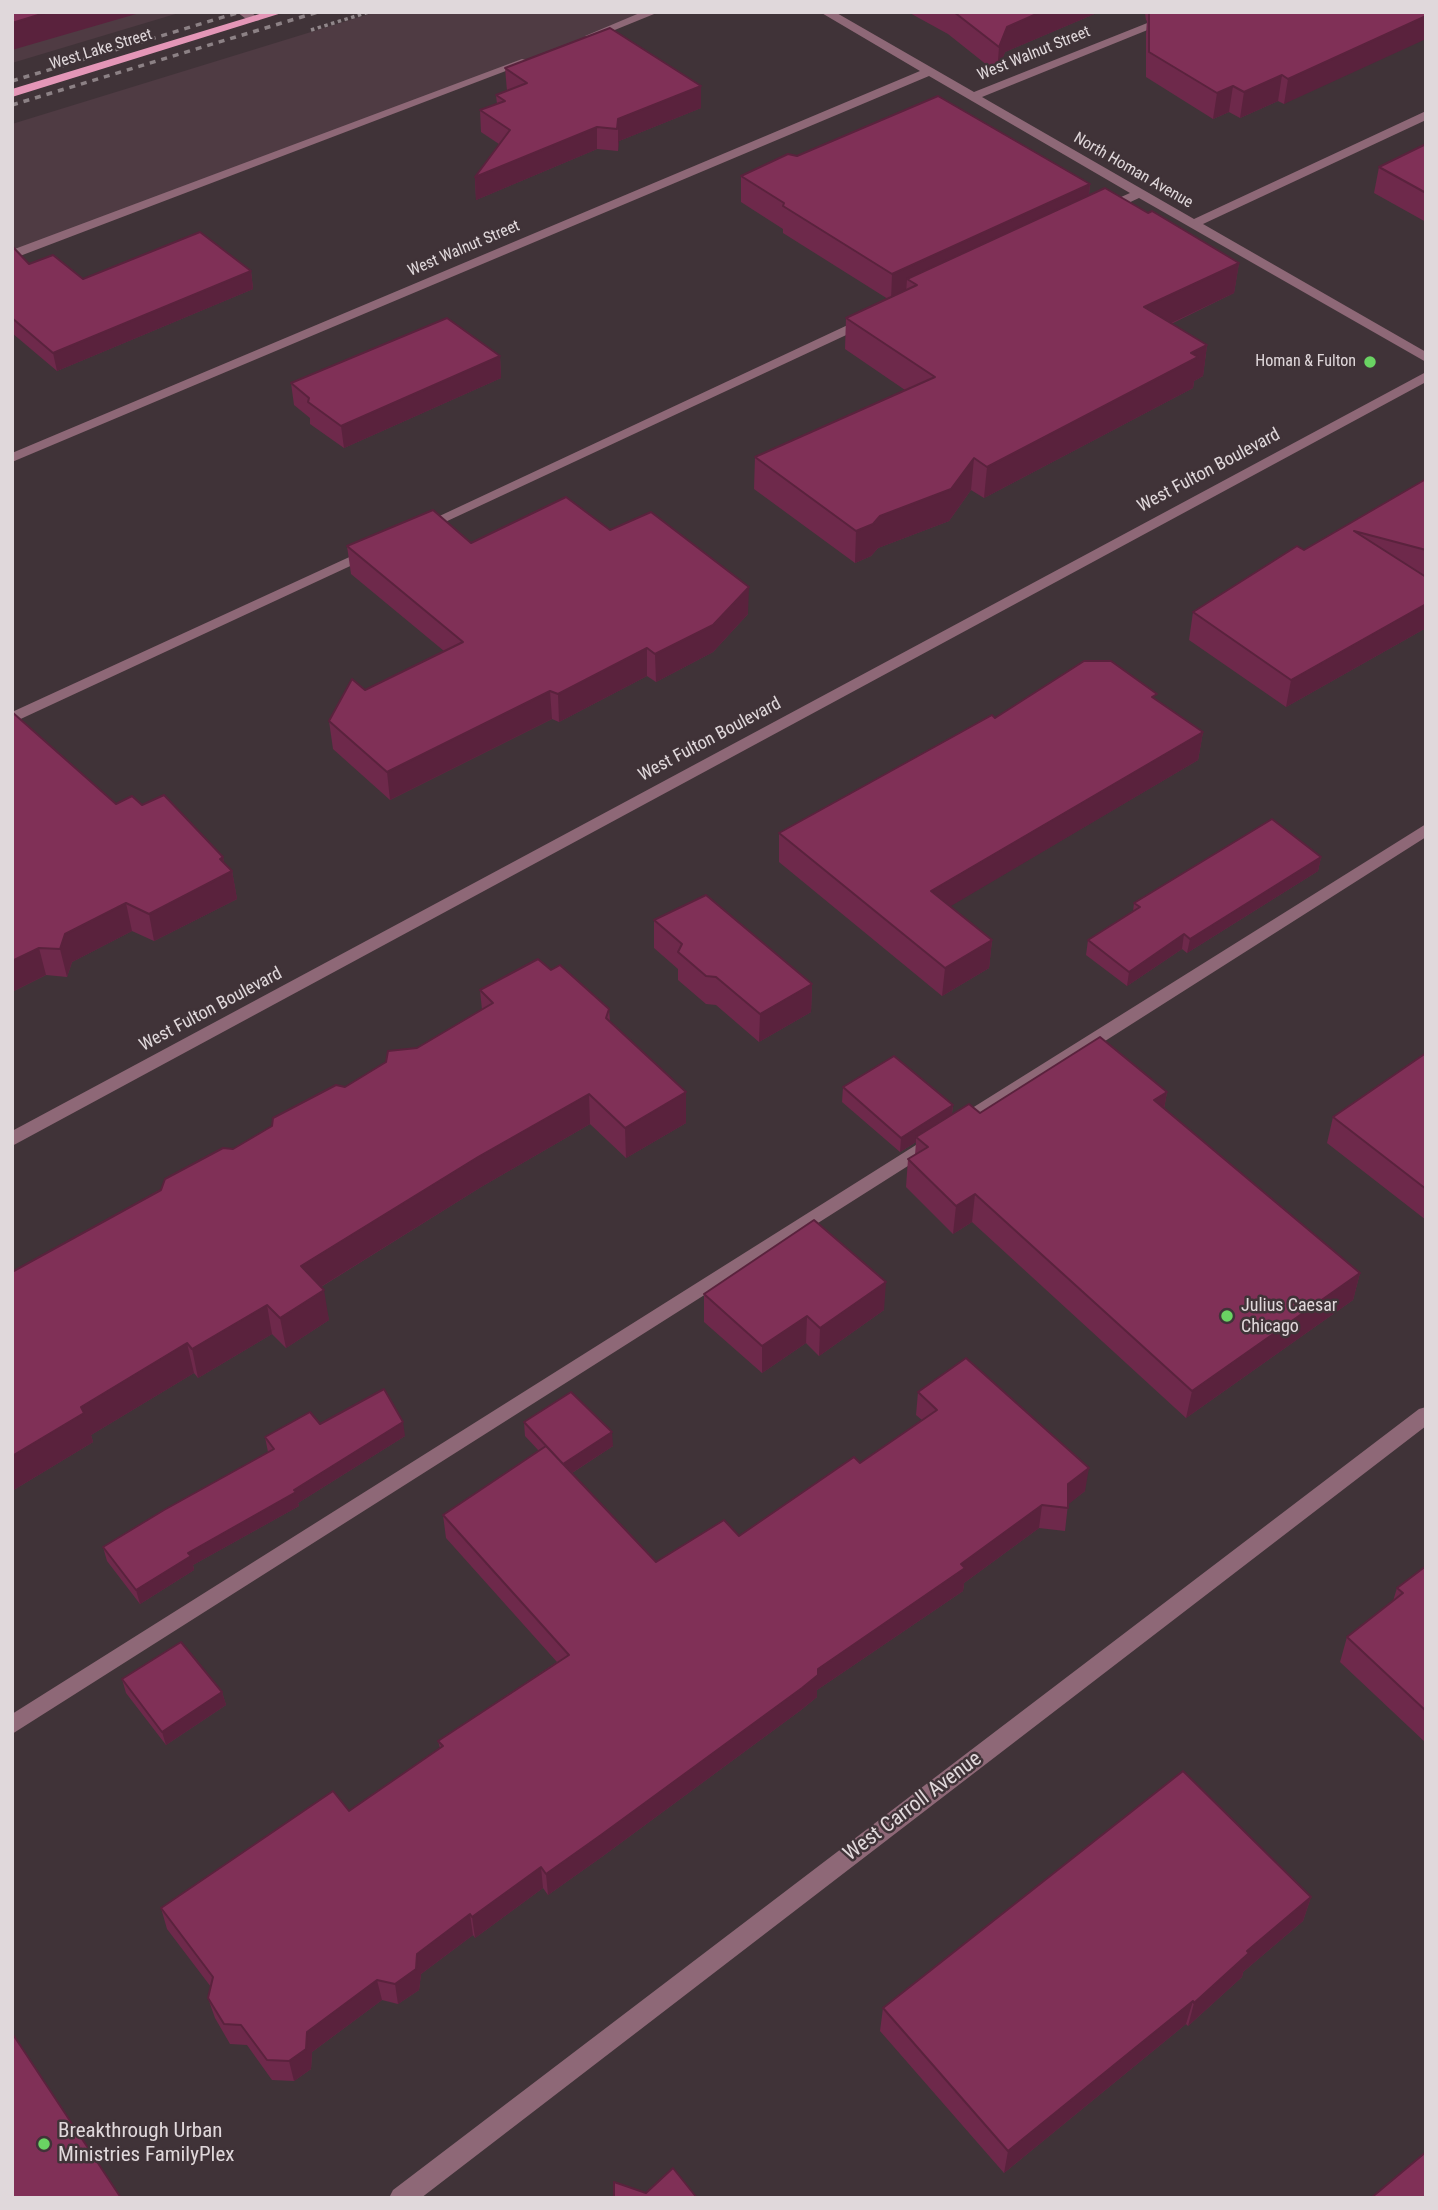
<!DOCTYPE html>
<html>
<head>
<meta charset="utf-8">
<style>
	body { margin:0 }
	#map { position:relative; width:1438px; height:2210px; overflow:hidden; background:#403338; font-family:"Roboto Condensed",sans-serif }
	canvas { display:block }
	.frame { position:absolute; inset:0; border:14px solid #e0d8db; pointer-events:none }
</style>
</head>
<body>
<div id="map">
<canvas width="1438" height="2210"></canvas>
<div class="frame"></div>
</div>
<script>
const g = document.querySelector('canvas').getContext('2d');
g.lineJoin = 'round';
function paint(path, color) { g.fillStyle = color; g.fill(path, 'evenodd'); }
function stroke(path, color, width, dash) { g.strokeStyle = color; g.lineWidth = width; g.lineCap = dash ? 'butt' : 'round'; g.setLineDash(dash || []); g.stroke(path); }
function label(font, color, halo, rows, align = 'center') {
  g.font = font + ' "Roboto Condensed",sans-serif'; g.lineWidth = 5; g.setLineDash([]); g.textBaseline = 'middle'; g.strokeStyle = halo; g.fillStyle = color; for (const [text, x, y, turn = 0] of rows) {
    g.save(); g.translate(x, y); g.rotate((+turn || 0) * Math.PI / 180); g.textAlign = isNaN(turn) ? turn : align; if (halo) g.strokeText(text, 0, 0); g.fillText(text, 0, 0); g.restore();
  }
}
paint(new Path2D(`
	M12,12H182L12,63Z
	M376,12H652L12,251V124Z`), '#4f3b43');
stroke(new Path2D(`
	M311,30L369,12`), '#90868a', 3.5, [3.5, 3.5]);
paint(new Path2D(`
	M237,12H251L260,20L250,22Z
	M642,12H659L595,38L585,36Z
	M820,12H835L974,92L1175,12H1192L982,97L1194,219L1426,111V120L1203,224L1426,352V362L1139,198L1109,212H1101V206L1130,193L929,76L12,462V453L920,71Z
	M522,59L532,61L12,259V250Z
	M867,316L874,320L872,323L428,530L423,531L416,527Z
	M1426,372V382L12,1146V1131Z
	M369,548L374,549L376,552L374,555L12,723V712Z
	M1426,824V837L965,1130H953L950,1125L953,1120Z
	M935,1133L941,1135L944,1140L941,1145L12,1734V1714Z
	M1426,1407V1426L421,2198H389L393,2190L1419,1409Z`), '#8e6877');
paint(new Path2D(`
	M266,12H285L12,97V89Z`), '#e496b7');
stroke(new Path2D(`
	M12,81L240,12
	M12,105L318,12`), '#8c8185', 3.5, [6, 6]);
paint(new Path2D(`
	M908,12H1099L1005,52L997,73L948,34Z
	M1145,12H1426L1284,104L1278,101L1240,118L1229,112L1213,119L1146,77V34L1147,20L1146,21Z
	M505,68L701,86V108L619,141L618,151L597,149L476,200L475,177L499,144L481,132L480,110L497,104L496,95L507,91Z
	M1426,144V222L1374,193L1379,167Z
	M797,156L1090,184L1089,195L1148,213L1239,263L1234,293L1171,324L1207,345L1203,376L1194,381L1193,388L984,498L971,490L949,521L878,548L871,556L855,563L754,489L755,457L905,390L845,349L846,318L888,299L783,233V229L741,202V176Z
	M12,246L29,264L83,279L251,271L253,289L57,371L12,333Z
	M500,356L501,378L344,448L310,424V418L294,405L291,383Z
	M1426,479V628L1286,707L1189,640L1193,612L1304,550Z
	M610,530L748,614L713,652L656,682L647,676L559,722L552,719L390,800L333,749L329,721L365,690L444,651L351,574L347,546L471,543Z
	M1156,701L1203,732L1198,760L950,906L992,940L989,968L942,996L779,862V833L995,718Z
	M12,712L116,804L142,805L223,857L224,863L232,871L237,899L154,941L132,931L72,962L67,977L46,975L12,992Z
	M1321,857L1318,871L1187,953L1182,949L1127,986L1086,955L1088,940L1133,912L1134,903Z
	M654,920L812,984L811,1012L759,1042L716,1005L706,1004L678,980V969L654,948Z
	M551,970L609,1009L610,1021L686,1092V1123L626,1158L590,1124L481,1187L321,1287L329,1320L286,1348L272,1334L198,1378L194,1373L91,1435L93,1442L12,1491V1272L345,1087L417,1048L482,1010L480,990Z
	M1426,1053V1220L1327,1143L1333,1117Z
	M843,1087L953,1105L952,1114L980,1113L1167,1092L1164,1109L1360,1273L1353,1300L1186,1418L972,1222L953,1234L906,1187L908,1159L915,1155L916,1142L900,1152L842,1102Z
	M704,1294L884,1310L819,1356L806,1343L762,1373L704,1322Z
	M918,1392L1085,1491L1068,1504L1065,1531L1039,1528L964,1583L963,1591L817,1690V1697L801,1710L603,1856L548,1895L543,1888L475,1938L473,1935L421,1974L419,1990L398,2004L382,2000L312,2052L311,2069L294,2081L272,2080L247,2045L230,2044L215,2018L208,1998L211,1987L167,1929L161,1908L349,1811L440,1748L438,1741L557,1662L446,1538L443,1515L539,1451L525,1436L524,1422L613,1446L572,1473L656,1562L739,1536L860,1463L922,1420L916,1415Z
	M320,1424L405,1436L298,1503L299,1506L193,1565L194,1570L140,1604L107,1561L103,1547L268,1452L265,1437Z
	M1426,1566V1743L1340,1662L1347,1637L1393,1601L1397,1588Z
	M122,1679L222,1692L226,1705L166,1745L126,1693Z
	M1311,1897L1303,1921L1243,1972L1242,1977L1188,2026L1186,2024L1004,2173L880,2031L883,2008Z`), '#6e294b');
paint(new Path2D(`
	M48,12H143L12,50V23Z
	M1041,12H1099L1005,52L997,73L999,47L1007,27Z
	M1426,16V39L1284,104L1288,79Z
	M1282,75L1278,101L1240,118L1244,92Z
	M701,86V108L619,141L618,151V119Z
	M1233,86L1229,112L1213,119L1217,93Z
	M597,127V149L476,200L475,177Z
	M1090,184L1087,210L917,285L907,279L906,294L891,301L892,274Z
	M1239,263L1234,293L1140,338L1144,307Z
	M251,271L253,289L57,371L53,353Z
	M1207,345L1203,376L1194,381L1193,388L984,498L987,467Z
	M500,356L501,378L344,448L341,426Z
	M974,458L971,490L949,521L878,548L871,556L855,563L856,531Z
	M749,587L748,614L713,652L656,682L655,654Z
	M1426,604V628L1286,707L1291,680Z
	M647,648V676L559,722L558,694Z
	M550,691L552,719L390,800L387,772Z
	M1203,732L1198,760L929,919L931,891Z
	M223,857L226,874L232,871L237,899L154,941L149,914Z
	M1321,857L1318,871L1187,953L1190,939Z
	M126,903L132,931L72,962L67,977L60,949L65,934Z
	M1184,934L1182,949L1127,986L1129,972Z
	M992,940L989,968L942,996L945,968Z
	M39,948L46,975L12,992V961Z
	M812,984L811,1012L759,1042L760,1014Z
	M686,1092V1123L626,1158L625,1128Z
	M1167,1092L1162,1120L1154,1100Z
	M589,1094L590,1124L481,1187L306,1296L301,1266L478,1157Z
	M953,1105L951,1120L916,1137V1142L900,1152L901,1138Z
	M975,1194L972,1222L953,1234L956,1206Z
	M1360,1273L1353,1300L1186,1418L1192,1391Z
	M886,1282L884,1310L819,1356L820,1328Z
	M324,1290L329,1320L286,1348L280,1318Z
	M267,1305L272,1334L198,1378L192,1349Z
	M807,1316L806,1343L762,1373V1346Z
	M187,1343L194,1373L91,1435L93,1442L12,1491V1456L81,1407Z
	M403,1422L405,1436L298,1503L299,1506L193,1565L194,1570L140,1604L136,1590L188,1553L294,1490Z
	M612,1432L613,1446L564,1478L563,1464Z
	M1089,1468L1085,1491L1065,1507L1068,1484Z
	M1042,1505L1039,1528L964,1583L963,1591L817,1690V1697L801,1710L603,1856L548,1895L546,1874L818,1669Z
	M222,1692L226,1705L166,1745L162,1732Z
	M541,1867L543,1888L475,1938L472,1917Z
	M1311,1897L1303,1921L1243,1972L1242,1977L1188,2026L1194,2003L1247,1951Z
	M470,1914L473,1935L421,1974L419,1990L398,2004L395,1984L417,1954Z
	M377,1980L382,2000L312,2052L311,2069L294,2081L289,2061L307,2032Z
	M1193,2001L1186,2024L1004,2173L1008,2151Z`), '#5a223d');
const building = new Path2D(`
	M12,12H48L12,23Z
	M954,12H1041L1007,27L999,47Z
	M1149,12H1426V16L1288,79L1282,75L1244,92L1233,86L1217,93L1149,52Z
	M610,28L701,86L618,119L617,129L597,127L475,177L510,130L480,110L505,101L496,95L527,83L505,68Z
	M938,96L1090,184L892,274L783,206L784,203L741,176L788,154L797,156Z
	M1426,144V193L1379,167Z
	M1105,188L1148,213L1152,211L1239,263L1144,307L1207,345L1191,353L1198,357L987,467L974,458L951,489L880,516L873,524L856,531L755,457L935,377L846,318L917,285L907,279Z
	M200,232L251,271L53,353L12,318V246L29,264L53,255L83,279Z
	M447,318L500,356L341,426L308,402L309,398L291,383Z
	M1426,479V550L1354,531L1426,577V604L1291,680L1193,612L1297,546L1304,550Z
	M566,497L610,530L651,512L749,587L713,625L655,654L647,648L558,694L550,691L387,772L329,721L352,679L365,690L463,642L347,546L433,510L471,543Z
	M1084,661H1111L1157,694L1152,697L1203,732L931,891L992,940L945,968L779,833L992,715L995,718Z
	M12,712L116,804L132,796L142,805L164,795L223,857L220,859L232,871L149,914L126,903L65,934L60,949L39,948L12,961Z
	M1272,819L1321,857L1190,939L1184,934L1129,972L1088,940L1140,907L1134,903Z
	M706,895L812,984L760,1014L716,977L706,976L678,952L682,944L654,920Z
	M538,959L551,970L560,965L609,1009L606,1018L686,1092L625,1128L589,1094L478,1157L301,1266L324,1290L280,1318L267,1305L192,1349L187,1343L81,1407L84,1413L12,1456V1272L161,1190L165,1179L223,1148L233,1149L272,1126L273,1118L336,1085L345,1087L386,1062L388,1051L417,1048L493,1003L480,990Z
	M1100,1037L1167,1092L1154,1100L1360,1273L1192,1391L975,1194L956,1206L908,1159L928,1147L916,1137L969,1104L980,1113Z
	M1426,1053V1189L1333,1117Z
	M894,1056L953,1105L901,1138L843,1087Z
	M814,1220L886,1282L820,1328L807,1316L762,1346L704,1294Z
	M966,1358L1089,1468L1068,1484V1508L1042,1505L961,1564L965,1568L818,1669V1675L802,1688L601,1835L546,1874L541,1867L472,1917L470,1914L417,1954L416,1969L395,1984L377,1980L307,2032L306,2049L289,2061L267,2060L241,2025L224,2024L208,1998L213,1977L161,1908L333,1791L349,1811L443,1746L438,1741L569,1655L443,1515L546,1446L656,1562L724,1520L739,1536L854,1457L860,1463L937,1410L918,1392Z
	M384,1389L403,1422L294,1490L296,1492L188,1553L191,1556L136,1590L103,1547L164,1510L274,1449L265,1437L310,1412L320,1424Z
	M571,1392L612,1432L563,1464L524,1422Z
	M1426,1566V1711L1347,1637L1403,1593L1397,1588Z
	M181,1642L222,1692L162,1732L122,1679Z
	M1183,1771L1311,1897L1247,1951L1249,1953L1194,2003L1193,2001L1008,2151L883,2008Z
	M14,2036L121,2198H12V2037Z
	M1426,2152V2198H1371Z
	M673,2168L697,2198H614V2182L646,2193Z`);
paint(building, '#803057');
stroke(building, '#5a223d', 2);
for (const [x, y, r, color] of [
	[1370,362,7,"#6ad363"],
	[1227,1316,7,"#6ad363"],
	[44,2144,7,"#6ad363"]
]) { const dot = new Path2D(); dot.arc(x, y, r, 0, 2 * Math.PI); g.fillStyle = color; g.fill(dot); stroke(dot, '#403338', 2.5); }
label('16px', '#e0d8db', '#403338', [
	["West Lake Street",101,50,-17],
	["West Walnut Street",1034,54,-22],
	["North Homan Avenue",1133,171,30],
	["West Walnut Street",464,249,-23]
]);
label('16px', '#e0d8db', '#403338', [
	["Homan & Fulton",1356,362]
], 'right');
label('18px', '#e0d8db', '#403338', [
	["West Fulton Boulevard",1209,471,-28],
	["West Fulton Boulevard",710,740,-28],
	["West Fulton Boulevard",211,1010,-28]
]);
label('18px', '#e0d8db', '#403338', [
	["Julius Caesar",1241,1306],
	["Chicago",1241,1327]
], 'left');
label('21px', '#e0d8db', '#403338', [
	["West Carroll Avenue",913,1807,-37]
]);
label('21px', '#e0d8db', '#403338', [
	["Breakthrough Urban",58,2132],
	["Ministries FamilyPlex",58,2156]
], 'left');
</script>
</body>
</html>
